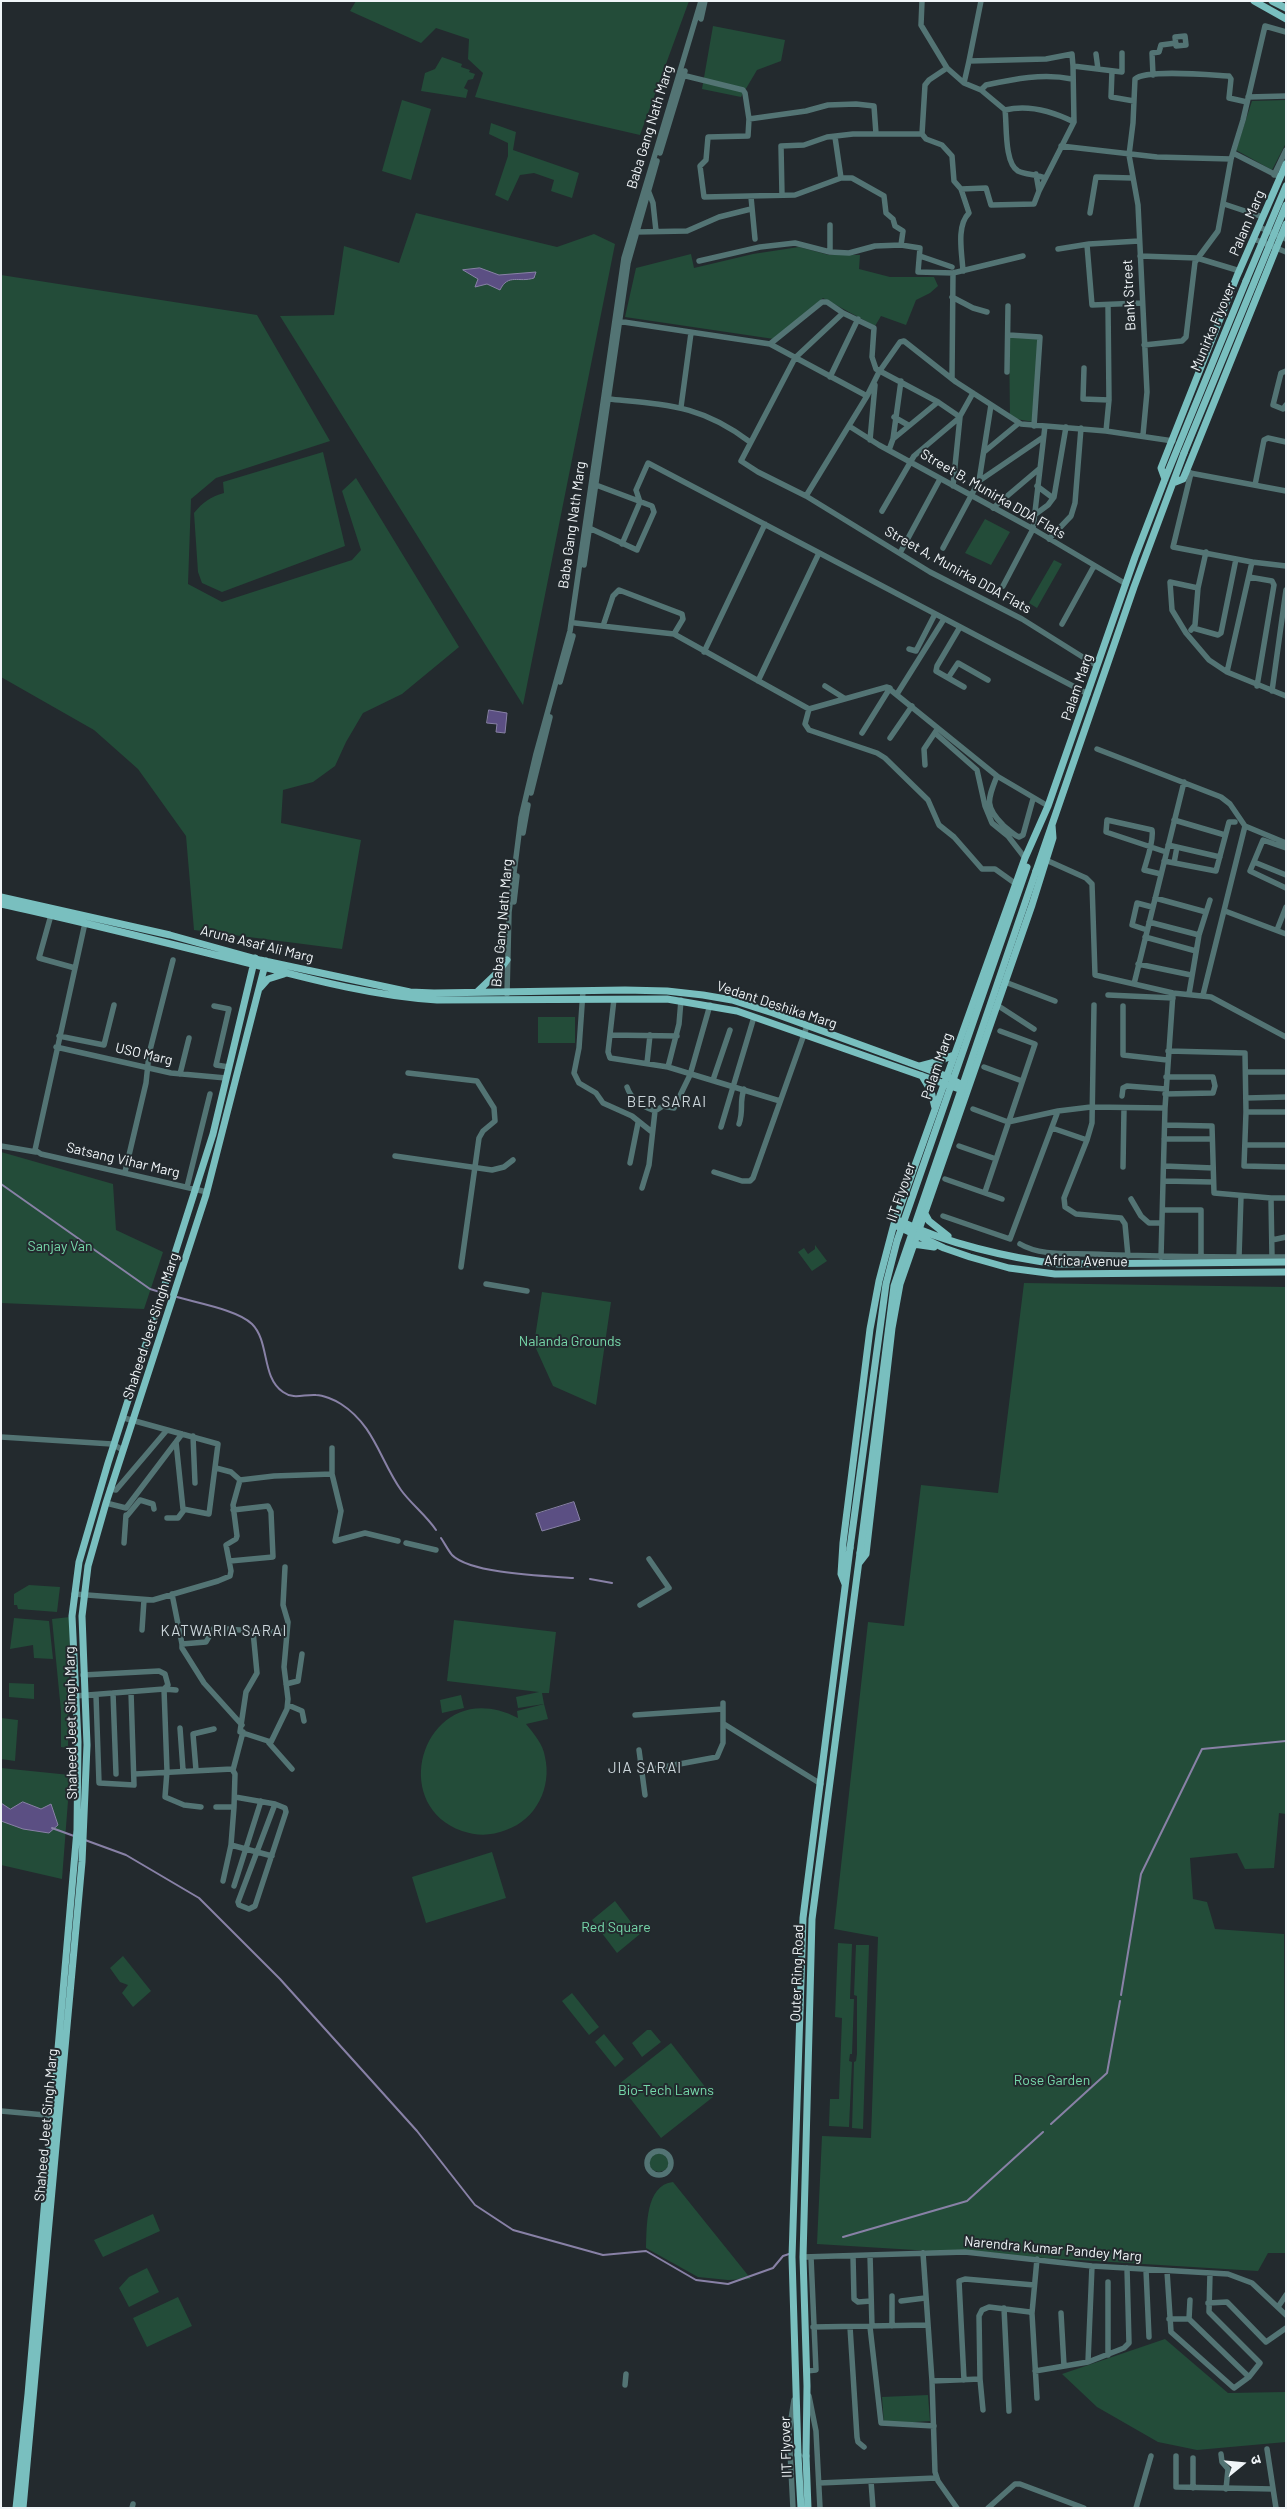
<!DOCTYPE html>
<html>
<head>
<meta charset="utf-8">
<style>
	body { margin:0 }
	#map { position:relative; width:1287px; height:2509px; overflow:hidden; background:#232a2e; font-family:Barlow,"Noto Sans Devanagari",sans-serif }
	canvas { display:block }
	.frame { position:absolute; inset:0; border:2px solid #f0f5f8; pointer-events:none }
	.north { position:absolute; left:1217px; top:2439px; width:50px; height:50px; -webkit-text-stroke:4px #232a2e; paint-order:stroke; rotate:73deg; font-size:14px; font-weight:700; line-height:20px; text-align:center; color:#f0f5f8 }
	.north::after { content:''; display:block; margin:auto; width:18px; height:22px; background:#f0f5f8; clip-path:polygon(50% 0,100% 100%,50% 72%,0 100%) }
</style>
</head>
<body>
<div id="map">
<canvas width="1287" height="2509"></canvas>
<div class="frame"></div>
<div class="north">उ</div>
</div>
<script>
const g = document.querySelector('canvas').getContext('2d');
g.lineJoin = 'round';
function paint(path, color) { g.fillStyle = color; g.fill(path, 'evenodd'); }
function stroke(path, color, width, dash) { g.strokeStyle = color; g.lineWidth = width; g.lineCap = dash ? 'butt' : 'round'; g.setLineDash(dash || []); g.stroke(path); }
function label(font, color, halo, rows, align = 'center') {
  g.font = font + ' Barlow,sans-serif'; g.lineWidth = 4; g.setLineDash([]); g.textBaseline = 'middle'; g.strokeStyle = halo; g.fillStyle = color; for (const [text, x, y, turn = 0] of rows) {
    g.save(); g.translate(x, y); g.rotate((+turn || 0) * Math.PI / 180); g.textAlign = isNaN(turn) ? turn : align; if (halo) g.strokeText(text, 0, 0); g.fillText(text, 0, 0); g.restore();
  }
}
paint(new Path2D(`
	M356,1H689L640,135L475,97L483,73L468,59L469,39L436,28L421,43L350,11Z
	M713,26L785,40L781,61L757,70L741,97L702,89Z
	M442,57L462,64L461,67L470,70L469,72L475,74L473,79L468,80L464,88L468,90L466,98L421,91L425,73L435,69Z
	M402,100L431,109L411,180L382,171Z
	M1286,100V143L1272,170L1236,150L1252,101Z
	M491,123L516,132L513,150L579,173L572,198L551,191L554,180L534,173L520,175L508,201L495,195L508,156V143L489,134Z
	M416,213L557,247L594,234L615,244L523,705L280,316L334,315L344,246L399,263Z
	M799,247L829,255H860L859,269L890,277H934L938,286L930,293L916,300L906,325L881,316L875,326L823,298L774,339L625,317L636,268L691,254L694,268L753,254Z
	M1,275L257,315L330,441L216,478L191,499L188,584L222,602L352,560L361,550L342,491L356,478L459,647L402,694L363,713L346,742L335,766L313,782L283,790L281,823L361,840L342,949L194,930L186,836L138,769L94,730L1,677Z
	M1009,335L1040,337L1034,422L1010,418Z
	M323,452L345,546L222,592L202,583L198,572L194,513C203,502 210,497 224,493L223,482Z
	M985,519L1010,532L991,565L965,553Z
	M1054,560L1062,564L1037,608L1029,603Z
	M538,1017H575V1043H538Z
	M1,1152L113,1184L116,1230L163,1252L144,1309L1,1303Z
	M815,1245L827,1261L812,1271L798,1252L804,1248L808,1254L815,1249Z
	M1024,1283L1286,1287V1814L1279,1813L1274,1868L1245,1869L1237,1853L1190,1858L1193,1899L1207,1902L1215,1929L1284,1934L1286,2253H1268L1258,2271L817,2244L822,2136L871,2138L878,1937L834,1929L868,1622L904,1626L921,1485L998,1493Z
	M542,1292L611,1302L596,1405L553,1386L534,1344Z
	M29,1585L60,1587L57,1612L18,1609L17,1605H14V1594Z
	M70,1617L68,1748L61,1747V1711L52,1619Z
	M14,1618L49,1621L53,1659L34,1658L33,1645L10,1649Z
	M454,1620L556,1632L549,1693H542L544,1704L518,1708L516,1697L539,1692L447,1681Z
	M9,1683L34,1684V1699L9,1697Z
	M461,1695L464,1708L442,1713L440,1700Z
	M544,1704L548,1719L526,1724C534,1734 543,1744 545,1757C552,1787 536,1820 506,1830C491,1836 477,1836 462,1831C382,1802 429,1672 518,1718L517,1711Z
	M1,1718L18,1720L15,1761L1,1759Z
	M1,1768L70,1775L62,1879L1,1865Z
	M492,1852L506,1898L426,1923L412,1877Z
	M615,1901L640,1934L617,1953L592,1920Z
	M838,1943L852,1944L850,1999H854L852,2054H850L849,2061L852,2062L849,2127L829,2126L830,2099H839L842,2018L835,2017Z
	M856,1945H869L863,2129L852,2128L854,2062L856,2061L857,2054V1996L854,1995Z
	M123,1956L151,1991L133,2007L122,1993L128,1985L120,1982L110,1968Z
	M572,1993L599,2027L589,2035L562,2001Z
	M647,2030H651L661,2042L642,2057L632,2043Z
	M604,2034L624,2059L615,2067L595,2042Z
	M671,2043L713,2097L661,2138L619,2084Z
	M649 2162a10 10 0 1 1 20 0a10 10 0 1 1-20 0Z
	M673,2182L751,2279L728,2280L698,2277L646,2248C647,2227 645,2185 673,2182Z
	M153,2214L160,2231L103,2257L94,2240Z
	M147,2268L159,2292L129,2307L119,2288L129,2277Z
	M178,2297L192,2326L147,2347L133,2318Z
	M1165,2339L1228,2393L1286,2392V2442L1197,2450L1158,2442L1097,2407L1062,2374Z
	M928,2395L930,2421L884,2424L882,2397Z`), '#234c39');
const water = new Path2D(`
	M480,268L499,275L536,272L534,278C519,283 508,273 500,290L487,284L475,287L478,279L463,270Z
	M489,710L507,713L505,733L496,732L497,724L487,723Z
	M574,1502L580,1520L542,1531L536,1514Z
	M23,1802L41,1809L51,1804L58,1825L49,1833L23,1829L1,1821V1803L10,1809Z`);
paint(water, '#5b4f83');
stroke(water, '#8881a6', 1);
stroke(new Path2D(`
	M1,1184L150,1289L160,1292
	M177,1297C197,1303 238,1310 252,1324C270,1342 261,1377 283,1392C294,1400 304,1394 316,1395C323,1395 335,1400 341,1404C374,1425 380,1460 401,1490C411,1504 426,1515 436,1530
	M441,1538C445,1544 448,1550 452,1555C471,1574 546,1576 573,1578
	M590,1579L612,1583
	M52,1828L74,1836
	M85,1840L126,1855L199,1898L280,1979L417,2131L475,2205L513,2230L603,2255L646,2251L696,2280L728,2284L773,2268L783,2256L789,2254
	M1121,1995L1141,1874L1202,1749L1286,1741
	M1051,2124L1107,2073L1120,2001
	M843,2237L967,2201L1043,2132`), '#8881a6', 2);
stroke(new Path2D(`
	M922,1L921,25L947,68L964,83L981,90L1005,110C1007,124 1004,163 1018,171C1026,175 1036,174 1045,178
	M981,1L969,61L1046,59L1072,54L1073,66L1122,72V53
	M701,19L705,1
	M1185,36L1186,45L1176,46L1175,37Z
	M1096,54L1098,69
	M1112,71L1111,97L1134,101
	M682,75L743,90L745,93L749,119L748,136L708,137L706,160L700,166L704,197L795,195L841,178L835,137
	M1153,75L1152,53L1159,52L1161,45L1176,43
	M964,83L969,61
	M981,90L986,85C1014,79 1043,73 1072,79
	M1248,97L1286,96
	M1005,110C1029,104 1052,111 1074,122
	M749,119L806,111L828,105L856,104L874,106L876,134
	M922,134L925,85L929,80L947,68
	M1061,146L1157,157L1231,159
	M660,153L685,71
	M1233,153L1280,177
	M1274,175L1286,150
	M841,178H852L884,196L886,213L893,219L895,226L903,231L901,245L920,248L918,272L953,273L1023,256
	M961,189L986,188L991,205L1034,204L1039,191L1036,174
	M648,190L653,203L656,231
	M1039,191L1074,122L1073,66
	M782,195L781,146L804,145L827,137L853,134H922L926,139L942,145L952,156L954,181L961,189L969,213C956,226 962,253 963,271
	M751,197L755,239
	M1224,204L1263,217
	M1090,213L1096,177L1132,178
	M1259,227L1286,239
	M636,232L687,231L719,217L751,209
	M1254,239L1286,252
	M1087,245L1092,305L1141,303
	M1058,249L1089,244L1139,241
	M830,252V225
	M920,256L952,267
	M1140,256L1197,258L1240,271
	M699,261L760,247L795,243L830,252L849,253L875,246L901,245
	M952,297L973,308L987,312
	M617,321L770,344L867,396
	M1009,335L1040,337L1034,426
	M770,344L822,302H827L843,313
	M1144,345L1182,341L1186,337L1195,262L1218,231L1231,159L1243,120L1265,26L1286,32
	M1084,368L1083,399L1109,400
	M1286,371L1281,373L1273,405L1283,409L1286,405
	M1007,372L1008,306
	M830,377L858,319
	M952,378L953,273
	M609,399C668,405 701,405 750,442
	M681,407L691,333
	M894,417L908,425
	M849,426L879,445L1033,529L1126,584
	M1106,431L1109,400L1108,305
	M1143,435L1147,392L1138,205L1129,155L1133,123L1135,79C1146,69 1211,75 1229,76L1231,79L1229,98L1247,102
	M893,439L901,381
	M870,440L875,385
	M889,450L893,439L938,402
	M984,452L1019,423
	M1190,473L1286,491
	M1191,473L1173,547L1252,562L1286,566
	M979,481L1042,438
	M1255,485L1264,440L1268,438L1286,442
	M953,486L960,417L938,402L876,369L872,357L874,328L843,313L795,358L741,461L758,472L806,496L930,572L1022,619L1097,666
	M1037,486L1053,498
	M806,496L867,396L879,372L900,342L904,341L956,382L1021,424L1106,431L1173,441
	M993,508L1039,469
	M882,511L914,456L959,418L973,393
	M1033,516L1048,505L1054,497L1066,427
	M587,527L637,550L654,512L652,506L596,485
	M1049,539L1071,516L1075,503L1081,428
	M622,544L640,502L636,490L648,463L1088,694
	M943,548L979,481L991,405
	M900,553L940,479
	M584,565L628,263L657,161
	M1249,577L1272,581L1274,585L1257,686
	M1003,586L1033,529L1045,426
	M1198,588L1170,582L1172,610L1186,633L1209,660L1227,672L1286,696
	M575,623L674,634L809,709L887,687L997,776L1048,806
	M1062,624L1094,566
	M603,626L613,596L619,590L682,614L683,619L674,634
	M960,627L937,666L936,671L964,687
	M1193,628L1218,635L1221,633L1236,559
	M1191,630L1195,625L1198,588L1206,552
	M909,649L916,651L935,614
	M704,652L765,524
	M1227,672L1252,562
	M948,678L958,663L988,680
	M758,681L819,553
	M560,682L573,636
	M825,686L844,698
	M1272,691L1286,590
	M897,694L944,619
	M809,709L805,724L809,730L877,753L885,758L928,800L939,825L954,837L982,869H995L1016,884
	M862,733L890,688
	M935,733L977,770L985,806L992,823L1008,836L1025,858
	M890,738L912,706
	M1097,749L1221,797L1230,804L1245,826L1286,843
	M925,765L924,749L936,731
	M997,776C988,799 984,806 1003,825C1009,830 1012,834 1019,837L1023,835L1033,799
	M531,793L550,717
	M1174,820L1225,835
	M523,833L528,805
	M1168,845L1220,857
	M1286,848L1263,840L1250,871L1286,888
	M1046,860L1086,878L1092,884L1095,975L1173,993L1211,997L1286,1037
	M1164,861L1216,871L1229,822H1235
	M1254,862L1286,875
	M1174,863L1177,847
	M1161,874L1144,870C1147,859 1154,841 1152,830L1107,820L1106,832L1166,852
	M1155,898L1206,912
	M514,902L517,876
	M1225,911L1286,934
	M51,915L39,958L75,968
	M1149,922L1199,935
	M85,923L35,1150L41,1154L207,1192
	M1147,930L1132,925L1137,903L1152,907
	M1277,930L1286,907
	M1145,937L1196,951
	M1138,964L1191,975
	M1005,982L1055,1001
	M1134,984L1184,782
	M583,991L579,1048L574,1073L579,1083L596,1093L603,1103L632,1116L652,1132
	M507,994L509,912L521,818L536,754L570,631L624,258L701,1
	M1189,994L1199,935L1210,900
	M1108,995L1173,998
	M1203,995L1245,826
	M614,999L608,1052L610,1058L668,1067L780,1101
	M997,1005L1034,1029
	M214,1006L229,1009L216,1065L229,1067
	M1123,1006V1055L1167,1060
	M610,1035L677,1036
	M59,1036L104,1045L114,1005
	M56,1047L171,1073L226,1078
	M1168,1051L1245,1053L1246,1112L1244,1166L1286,1167
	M647,1063L650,1035
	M668,1067L679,1024L681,1000
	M984,1067L1022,1081
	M1246,1072H1286
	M408,1073L477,1081L494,1108L495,1121L483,1131L479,1138L461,1267
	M180,1074L189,1038
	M713,1080L730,1030
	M627,1087C631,1099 643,1107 655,1111L663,1106L674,1108L690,1075L710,1005
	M1165,1094L1213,1093L1215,1086L1213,1077H1166
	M1122,1096L1123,1088L1127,1086L1166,1089
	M1246,1098L1286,1097
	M973,1109L1008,1122L1058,1111L1091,1107L1165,1108
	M1246,1112H1286
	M739,1124C744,1109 739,1103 744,1089
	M1165,1125L1212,1126L1214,1193L1271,1198L1272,1257
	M721,1127L754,1017
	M1052,1128L1087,1140L1064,1198L1065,1207L1076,1214L1121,1218L1125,1224L1128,1256
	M1164,1139H1212
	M1087,1140L1092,1123L1094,1005
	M1245,1145H1286
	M1,1146L36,1152
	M959,1146L996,1159
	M395,1156L492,1170L504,1167L513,1160
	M630,1163L638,1123
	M1164,1166L1213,1168
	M1123,1167L1124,1109
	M125,1172L146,1083L149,1054L173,960
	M714,1172L742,1181H750L753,1178L807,1026
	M945,1179L1002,1199
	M1164,1181L1212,1182
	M187,1187L210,1094
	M642,1188L649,1165L655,1111
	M985,1192L1035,1044L1000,1031
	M1271,1198H1286
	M1131,1199L1141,1216L1149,1223H1162
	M1163,1210H1201V1257
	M943,1216L1010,1239L1058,1111
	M1272,1240L1286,1237
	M1020,1244C1040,1256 1068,1253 1091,1254C1156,1257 1221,1257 1286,1257
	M1161,1257L1165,1108L1173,993
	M1239,1257L1241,1196
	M486,1284L527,1291
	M124,1418L218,1444L209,1514L183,1509L176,1442
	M193,1436L195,1483
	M1,1437L112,1444L123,1450
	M332,1448V1474L341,1511L335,1541
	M240,1480L274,1476L332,1474
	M110,1489L116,1490L167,1430
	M106,1503L126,1508L182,1434
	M126,1517L140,1500L153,1504L154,1509
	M167,1518H178L184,1510
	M335,1541L365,1533L398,1541
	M124,1543L126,1515
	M406,1543L436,1550
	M230,1561L273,1557L271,1512L268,1506L233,1510
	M74,1594L153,1600L218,1581L230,1576L231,1571L226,1545L236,1539L237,1536L233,1505L240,1480L231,1472L216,1468
	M172,1594L182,1644
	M640,1605L669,1588L649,1559
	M142,1630L144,1600
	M254,1633L285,1631
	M83,1675L159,1671L165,1674L168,1685L164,1689L176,1690
	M286,1684L298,1681L302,1654
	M113,1693L116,1774
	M96,1695L99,1783L134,1785L131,1692
	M75,1696L164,1689L167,1771L165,1797L184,1805L201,1807
	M288,1705L302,1711L304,1721
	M635,1715L723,1709
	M724,1724L821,1784
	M242,1725L204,1683L182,1648V1644L206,1642L214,1628L253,1631L257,1673L246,1692L240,1732L271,1742L287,1709L288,1699L284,1667L288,1622L283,1605L285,1567
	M180,1728L183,1770
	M269,1743L292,1769
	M639,1750L645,1795
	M196,1770L193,1734L214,1729
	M233,1770L243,1732
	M642,1771L717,1757L723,1743V1703
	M135,1774L232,1769L235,1774L234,1807H216
	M235,1797L275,1804L285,1808L286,1812L255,1906L249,1909L239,1905L238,1902L275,1804
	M231,1845L272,1856
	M223,1881L231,1845L234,1807
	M234,1886L261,1801
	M1,2111L56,2116
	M647 2163a12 12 0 1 1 24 0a12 12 0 1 1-24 0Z
	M923,2253L932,2381L935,2472L938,2481L957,2508
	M870,2255L872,2326
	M853,2256L854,2299L858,2302L871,2301
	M803,2257L965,2252L1092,2266L1228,2274L1252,2283L1286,2315
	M1146,2270L1149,2337
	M1167,2271L1171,2332L1234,2388L1249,2377L1260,2363L1209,2312L1210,2273
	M901,2301L925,2298
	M1208,2303L1227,2302L1266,2342L1286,2328
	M1278,2307L1286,2295
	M1004,2308L1009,2411
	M1032,2313L1037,2259
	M1061,2313L1064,2366
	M1169,2319H1189L1190,2300
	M1189,2319L1249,2377
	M892,2326V2296
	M813,2327L927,2325
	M850,2327L857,2437L858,2442L864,2447
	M870,2327L881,2423L934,2426
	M1108,2355V2282
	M1088,2362L1124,2348L1129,2343L1127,2268
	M806,2371L816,2370L811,2257
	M1035,2371L1088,2362L1092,2266
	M980,2379L983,2410
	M964,2380L959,2281L965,2279L1034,2285
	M932,2381L980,2379L979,2316L982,2310L989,2307L1030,2312L1032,2314L1037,2398
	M625,2385L626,2374
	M809,2396L816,2431L820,2508
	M1267,2449L1276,2508
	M1221,2454L1222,2462L1228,2469L1226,2489
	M1176,2456V2487L1273,2489
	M1193,2458V2488
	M871,2481L873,2508
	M819,2483L936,2478
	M132,2508L133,2504
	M793,2508L789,2432L794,2400
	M988,2508L1015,2484H1020L1084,2508
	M1136,2508L1151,2456`), '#537474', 5.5);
stroke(new Path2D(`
	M1254,1L1286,19
	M1272,1L1286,8
	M1165,479L1161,468L1237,276L1286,164
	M1173,483L1183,479L1186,472L1286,224
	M1036,871L1134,587L1184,453
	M1,897L170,935L260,960L410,992L434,993L625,990L667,991L703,995L732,1000L773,1013L946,1076L968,1088
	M1,904C84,922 166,943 248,963C310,979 373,996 437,1000L667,999L737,1011L965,1091
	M260,988L268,979L284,974
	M477,992L498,972L507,960
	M920,1066L939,1061L954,1055
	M922,1076L931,1091L935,1108
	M924,1212L929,1221L948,1236
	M900,1221C945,1243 1009,1258 1059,1264L1286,1262
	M897,1226L944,1248L970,1257L1009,1268L1055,1274L1286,1272
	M913,1244L934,1247
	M859,1563L866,1554L892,1328L900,1284L1032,905L1053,838L1052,825
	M845,1584L841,1574L843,1543L870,1329L879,1281L894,1224L1025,858L1048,806L1135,557L1165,479L1246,281
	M798,2455L792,2257L803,1918L850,1548
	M806,2456L807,2386L803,2257L812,1919L860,1553
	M16,2508L28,2394L77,1830L78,1742L72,1616L79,1562L108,1463L213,1134L255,958
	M23,2508L82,1862L87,1745L82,1616L88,1566L106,1503L206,1195L266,961`), '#79bfbf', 7);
stroke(new Path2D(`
	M1246,281L1286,186
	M1184,453L1286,205
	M850,1548L886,1284L897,1241L1027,867
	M860,1553L894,1286L1036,871
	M798,2455L801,2508
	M806,2456L808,2508`), '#79bfbf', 7);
label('14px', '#f0f5f8', '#232a2e', [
	["Baba Gang Nath Marg",650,127,-73],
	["Palam Marg",1247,223,-67],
	["Bank Street",1129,295,-93],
	["Munirka Flyover",1213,327,-67],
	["Street B, Munirka DDA Flats",993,494,30],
	["Baba Gang Nath Marg",572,525,-82],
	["Street A, Munirka DDA Flats",958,570,29],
	["Palam Marg",1077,687,-71],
	["Baba Gang Nath Marg",502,923,-85],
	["Aruna Asaf Ali Marg",257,944,14],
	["Vedant Deshika Marg",777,1005,18],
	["USO Marg",144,1054,13],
	["Palam Marg",937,1066,-71],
	["Satsang Vihar Marg",123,1160,13],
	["IIT Flyover",901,1192,-71],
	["Africa Avenue",1086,1261,1],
	["Shaheed Jeet Singh Marg",151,1326,-72],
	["Shaheed Jeet Singh Marg",71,1723,-91],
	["Outer Ring Road",797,1973,-88],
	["Shaheed Jeet Singh Marg",46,2125,-85],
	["Narendra Kumar Pandey Marg",1053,2249,5],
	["IIT Flyover",786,2447,-92]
]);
label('14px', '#77d9ab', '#232a2e', [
	["Sanjay Van",60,1246],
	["Nalanda Grounds",570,1341],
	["Red Square",616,1927],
	["Rose Garden",1052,2080],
	["Bio-Tech Lawns",666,2090]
]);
g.letterSpacing = '1px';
label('15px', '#cbd5da', '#232a2e', [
	["BER SARAI",667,1102],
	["KATWARIA SARAI",224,1631],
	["JIA SARAI",645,1768]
]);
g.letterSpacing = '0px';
</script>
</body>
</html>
